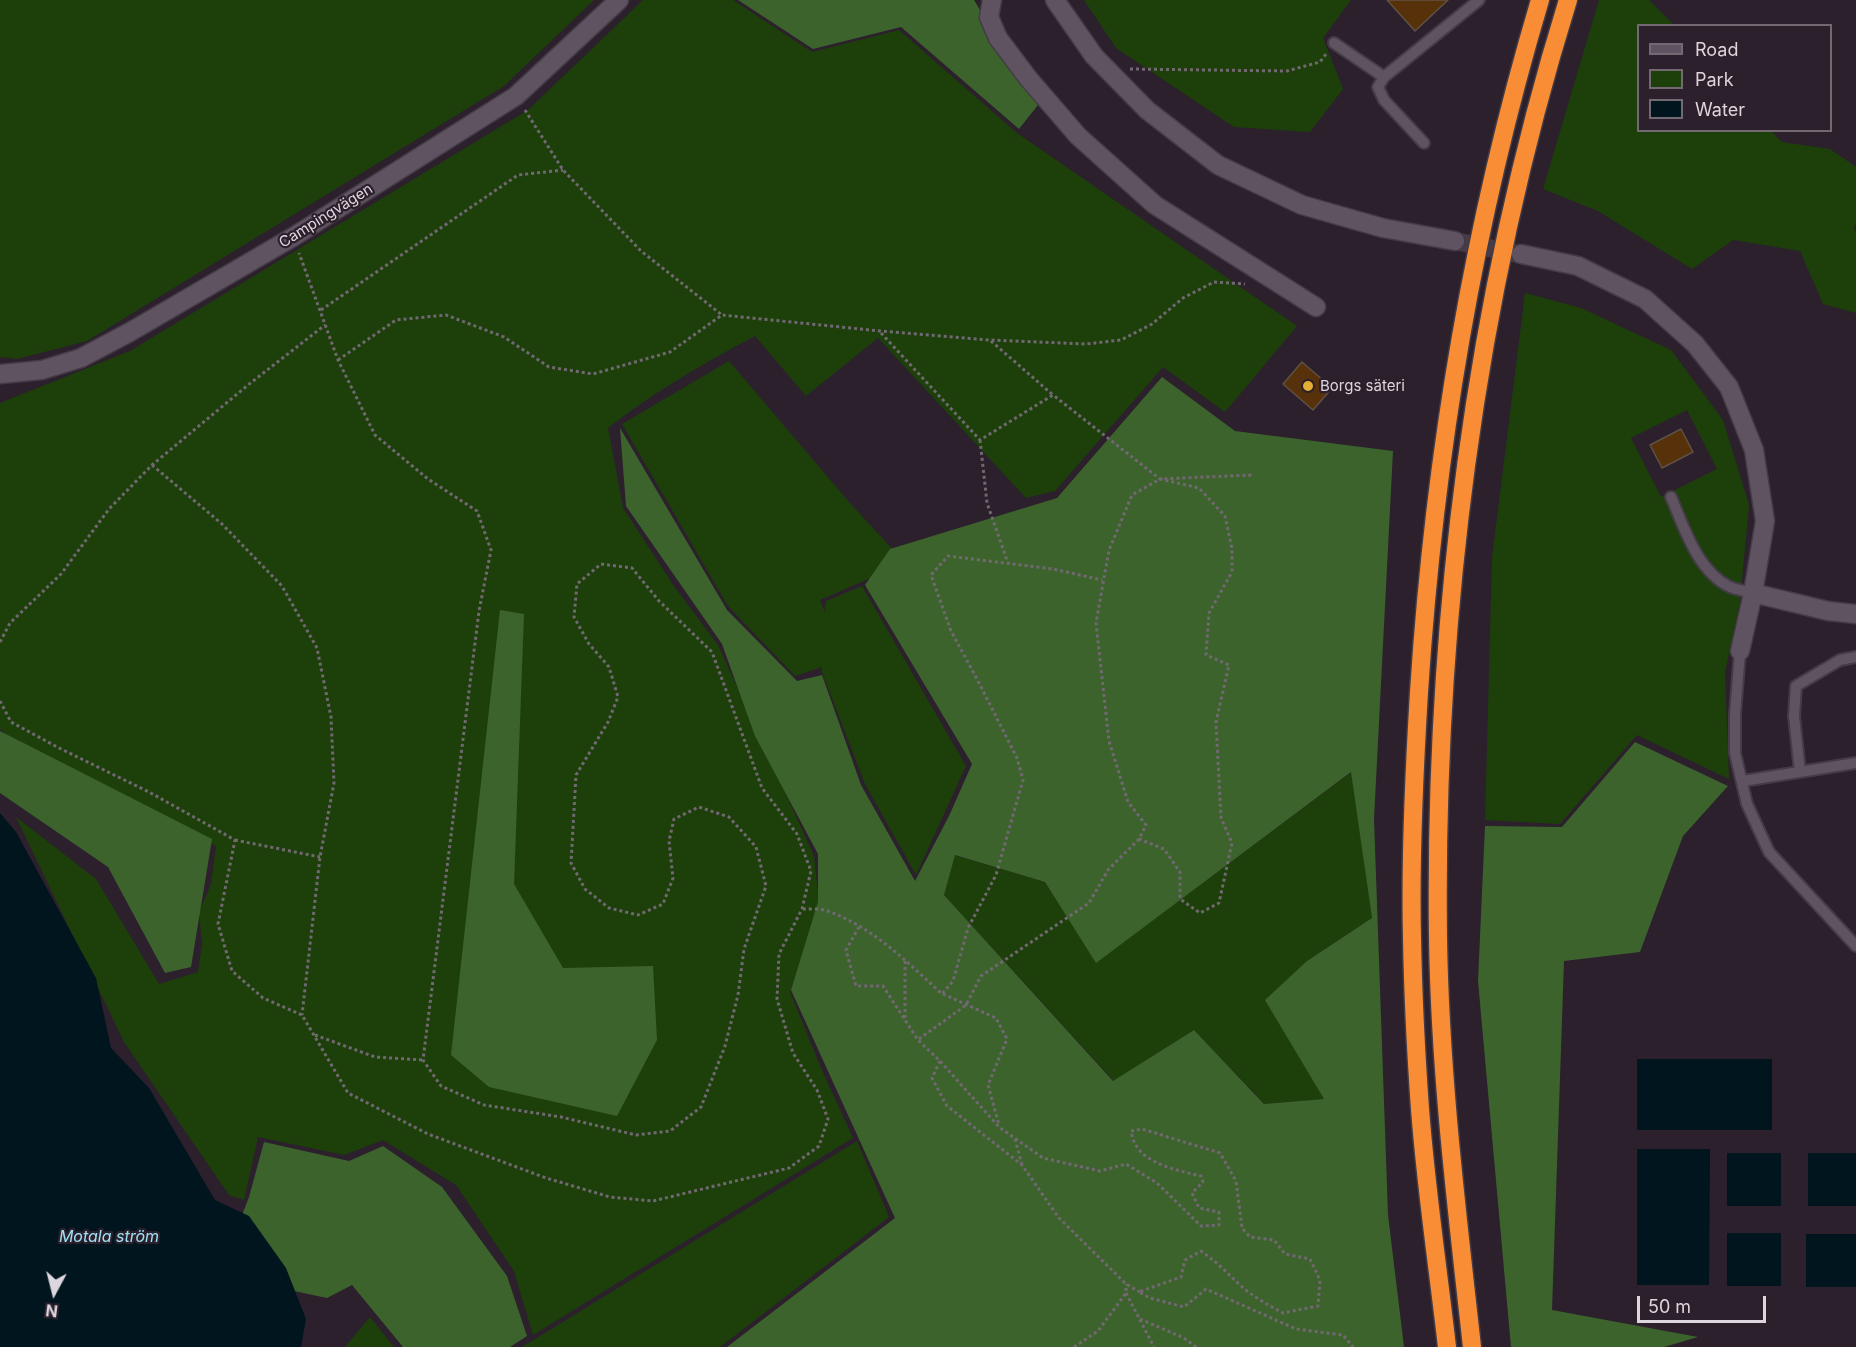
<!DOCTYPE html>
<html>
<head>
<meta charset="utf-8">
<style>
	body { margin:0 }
	#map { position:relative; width:1856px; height:1347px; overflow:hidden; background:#2b202c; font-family:Inter,sans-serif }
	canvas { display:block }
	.legend { position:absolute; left:1637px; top:24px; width:195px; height:108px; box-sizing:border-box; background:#2b202c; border:2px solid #726973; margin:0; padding:8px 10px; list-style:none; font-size:18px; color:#ddd6de }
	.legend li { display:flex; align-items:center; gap:12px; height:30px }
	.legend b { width:30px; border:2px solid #726973 }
	.north { position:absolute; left:24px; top:1263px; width:60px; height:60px; -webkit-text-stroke:4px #2b202c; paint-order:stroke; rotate:187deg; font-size:16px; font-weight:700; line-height:24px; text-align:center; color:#ddd6de }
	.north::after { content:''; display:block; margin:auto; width:21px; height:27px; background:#ddd6de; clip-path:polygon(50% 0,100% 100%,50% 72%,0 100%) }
	.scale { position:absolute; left:1637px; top:1296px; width:129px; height:27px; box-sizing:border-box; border:3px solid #ddd6de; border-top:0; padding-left:8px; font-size:18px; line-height:21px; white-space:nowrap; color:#ddd6de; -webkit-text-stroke:4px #2b202c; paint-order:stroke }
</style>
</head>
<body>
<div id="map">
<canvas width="1856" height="1347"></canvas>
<ul class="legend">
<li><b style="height:8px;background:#5f5361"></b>Road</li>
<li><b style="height:16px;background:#1d400b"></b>Park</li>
<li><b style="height:16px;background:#00151d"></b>Water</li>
</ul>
<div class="north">N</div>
<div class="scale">50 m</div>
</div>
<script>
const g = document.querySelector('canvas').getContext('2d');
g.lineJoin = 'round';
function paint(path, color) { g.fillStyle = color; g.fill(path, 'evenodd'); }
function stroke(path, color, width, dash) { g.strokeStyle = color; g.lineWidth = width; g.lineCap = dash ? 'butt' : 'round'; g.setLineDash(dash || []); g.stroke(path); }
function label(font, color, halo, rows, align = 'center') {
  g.font = font + ' Inter,sans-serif'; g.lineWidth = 4.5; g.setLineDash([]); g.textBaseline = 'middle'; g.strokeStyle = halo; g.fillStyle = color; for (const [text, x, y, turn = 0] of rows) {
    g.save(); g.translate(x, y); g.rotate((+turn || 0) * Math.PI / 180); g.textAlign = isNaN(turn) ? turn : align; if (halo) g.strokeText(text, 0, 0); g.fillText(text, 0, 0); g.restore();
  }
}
paint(new Path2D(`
	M0,0H594L504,86L87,341L17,359L0,357Z
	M643,0H733L812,52L899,30L1017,133L1297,326L1225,412L1163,367L1055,491L1026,498L878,338L806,396L755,336C704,363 654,392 608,428L623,508L676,589L718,645L814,856L819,905L790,992L821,1068L853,1138L533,1335L514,1271L456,1185L383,1140L344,1155L258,1137L244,1200L229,1195L124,1042L16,817L96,879L159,984L198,972L202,944L199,912L211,884L216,846L6,734L0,729V403L130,351L528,110Z
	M1084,0H1351L1323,38L1343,89L1310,132L1234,127L1116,48Z
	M1599,0H1649L1674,25L1638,26V130L1771,131L1782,142L1830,149L1856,167V221L1854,230L1856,232V313L1823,304L1800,251L1733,240L1692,269L1598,211L1543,189Z
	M1525,293L1581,308L1671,350L1723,420L1749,505L1740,601L1725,672L1729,779L1637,735L1560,824L1485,820L1492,558ZM1687,410L1717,469L1661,497L1631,438Z
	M729,361L849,502L905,563L820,600L825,612L826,601L862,586L966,766L916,875L865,784L822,672V667L795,676L728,606L622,424Z
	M1352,772L1372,918L1307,961V1068L1325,1099L1265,1104L1194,1030L1114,1081L944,895L954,855L1045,882L1096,962Z
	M857,1141L889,1217L720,1347H522Z
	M370,1317L394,1347H345Z`), '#1d400b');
paint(new Path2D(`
	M738,0H974L1038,105L1019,129L901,27L813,49Z
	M1162,377L1235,431L1393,451L1374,819L1388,1215L1404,1347H727L895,1218L791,990L818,902V854L755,736L722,644L626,506L620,428L727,610L797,681L822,675L861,785L915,881L949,816L972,764L865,585L890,549L1057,498ZM1351,772L1372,918L1307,961L1265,1000L1324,1099L1264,1104L1194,1030L1113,1081L944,895L955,855L1045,882L1096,963Z
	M500,610L524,614L514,884L563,968L653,966L657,1040L617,1116L489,1087L451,1055Z
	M0,731L212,839L191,967L165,973L108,867L0,793Z
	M1635,742L1728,786L1683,836L1640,952L1564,961L1552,1310L1698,1337L1664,1347H1511L1478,981L1485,826L1562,827Z
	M264,1142L349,1161L383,1146L442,1187L507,1276L527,1336L510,1347H403L352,1285L327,1298L219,1275L249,1197Z`), '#3d632d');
paint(new Path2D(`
	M0,813L16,832L96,978L111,1048L149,1088L215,1200L249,1216L286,1268L306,1319L301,1347H0Z
	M1637,1059H1772V1130H1637Z
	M1637,1149H1710L1709,1285H1637Z
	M1727,1153H1781V1206H1727Z
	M1808,1153H1856V1206H1808Z
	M1727,1233H1781V1286H1727Z
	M1806,1234H1856V1287H1806Z`), '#00151d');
const building = new Path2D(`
	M1387,0H1448L1415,31Z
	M1302,362L1332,388L1313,410L1283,384Z
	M1681,429L1693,452L1662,468L1650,445Z`);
paint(building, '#563109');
stroke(building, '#605145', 1.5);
stroke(new Path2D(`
	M1455,241L1518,254`), '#463b47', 18, [18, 9]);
const lane = new Path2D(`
	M1334,43L1384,77
	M1424,143L1384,100L1378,87L1384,77L1479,0
	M1671,497C1684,527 1697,571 1730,587C1737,590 1746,591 1753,593
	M1740,651L1735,715V753L1747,804L1769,852L1856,946
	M1800,772L1794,716L1796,686L1840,660L1856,657
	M1743,781L1856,763`);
const street = new Path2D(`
	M992,0L989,17L998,38L1028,78L1078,136L1155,205L1316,307
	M1055,0L1094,56L1147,110L1218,165L1302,205L1383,228L1455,241
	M1521,254L1578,266L1645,299L1695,344L1729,387L1754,450L1765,521L1753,593L1740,651
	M0,374L42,370L81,358L130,332L293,237L516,96L619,0
	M1753,593L1828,611L1856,614`);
const highway = new Path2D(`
	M1447,1347C1438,1268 1426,1189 1420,1109C1416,1053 1413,995 1412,938C1410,857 1414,774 1419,692C1434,458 1473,225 1540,0
	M1472,1347C1457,1211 1440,1075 1438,938C1434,623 1474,302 1568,0`);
stroke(lane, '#433b45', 14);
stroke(street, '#433b45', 21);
stroke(highway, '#433b45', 21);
stroke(new Path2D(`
	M1130,69L1287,71L1320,62L1326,54
	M525,110L563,170L641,251L722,315
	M321,310L518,175L563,170
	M881,333L980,440L1053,395L1160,479L1252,475
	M991,341L1053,395
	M338,360L396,320L446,315L504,337L549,367L593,374L670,352L722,315L880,331L990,340L1086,344L1121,340L1152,324L1183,298L1214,282L1245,284
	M980,440L987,503L1008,563
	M152,465L222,524L282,586L317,648L331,717L334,783L320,857L302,1015
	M0,642L10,623L61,574L109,509L152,465L248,385L325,325
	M0,701L11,722L59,748L149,792L235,840L218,924L232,971L263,998L302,1015L348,1093L428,1134L546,1178L610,1197L653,1201L789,1168L819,1146L828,1119L817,1090L793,1053L777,999L779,954L802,909L811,871L797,834L762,788L712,652L659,601L632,568L601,564L577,584L574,617L589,644L609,667L618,697L608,722L576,775L571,863L585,889L609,908L638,915L663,904L673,878L669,841L674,819L699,807L729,817L756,847L766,886L744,949L738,995L725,1046L701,1107L670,1131L636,1135L561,1117L484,1105L441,1086L423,1060L479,611L491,550L477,511L428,479L375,435L338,360L299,253
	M235,840L320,857
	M803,909C811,909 822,908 830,912C874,928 908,963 942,994L953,981L968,928L996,875L1023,780L1017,758L977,679L951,631L931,575L948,556L1053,569L1102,580
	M859,927L846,950L856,986H883L918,1040L940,1061L999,1127L1043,1158L1100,1171L1126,1164L1157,1183L1201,1226L1219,1225V1212L1199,1208L1192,1193L1203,1182L1201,1176C1183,1172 1145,1164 1136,1145C1133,1141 1132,1136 1131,1131L1142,1129L1220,1153L1236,1181L1242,1228L1250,1237L1274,1240L1285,1254L1310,1259L1320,1280L1318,1306L1283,1313C1268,1305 1252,1296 1240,1285C1226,1272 1217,1262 1201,1251L1185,1260L1181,1277L1139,1292L1150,1298L1184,1307L1206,1289L1296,1329L1343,1335L1353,1347
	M943,994L996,1018L1007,1039L988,1085L999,1125
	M905,1018V961
	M315,1035L375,1057L423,1060
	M919,1039L966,1005L981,976L1089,903L1108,870L1139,839L1146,825L1128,802L1109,741L1096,623L1109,550L1132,495L1160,479L1199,488L1225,516L1232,549V572L1209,613L1206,655L1229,665L1216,722L1221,818L1232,843L1219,903L1200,913L1180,899V872L1164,849L1139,839
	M940,1061L932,1078L947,1106L1022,1165L1059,1218L1126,1284L1140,1292
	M1015,1139L1022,1165
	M1126,1293L1154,1347
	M1140,1319L1184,1338L1196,1347
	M1074,1347L1098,1331L1126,1293V1284`), '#716872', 3, [3, 3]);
stroke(lane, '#5f5361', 10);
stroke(street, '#5f5361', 18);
stroke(highway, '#f98d35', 18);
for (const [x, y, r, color] of [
	[1308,386,6,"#e2af34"]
]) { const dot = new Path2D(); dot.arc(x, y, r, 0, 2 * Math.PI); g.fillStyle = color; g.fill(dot); stroke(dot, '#2b202c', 2); }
label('15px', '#ddd6de', '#2b202c', [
	["Campingvägen",326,216,-32]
]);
label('15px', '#ddd6de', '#2b202c', [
	["Borgs säteri",1320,386]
], 'left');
label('italic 16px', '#9ee1f6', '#2b202c', [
	["Motala ström",109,1237]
]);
</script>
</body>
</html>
